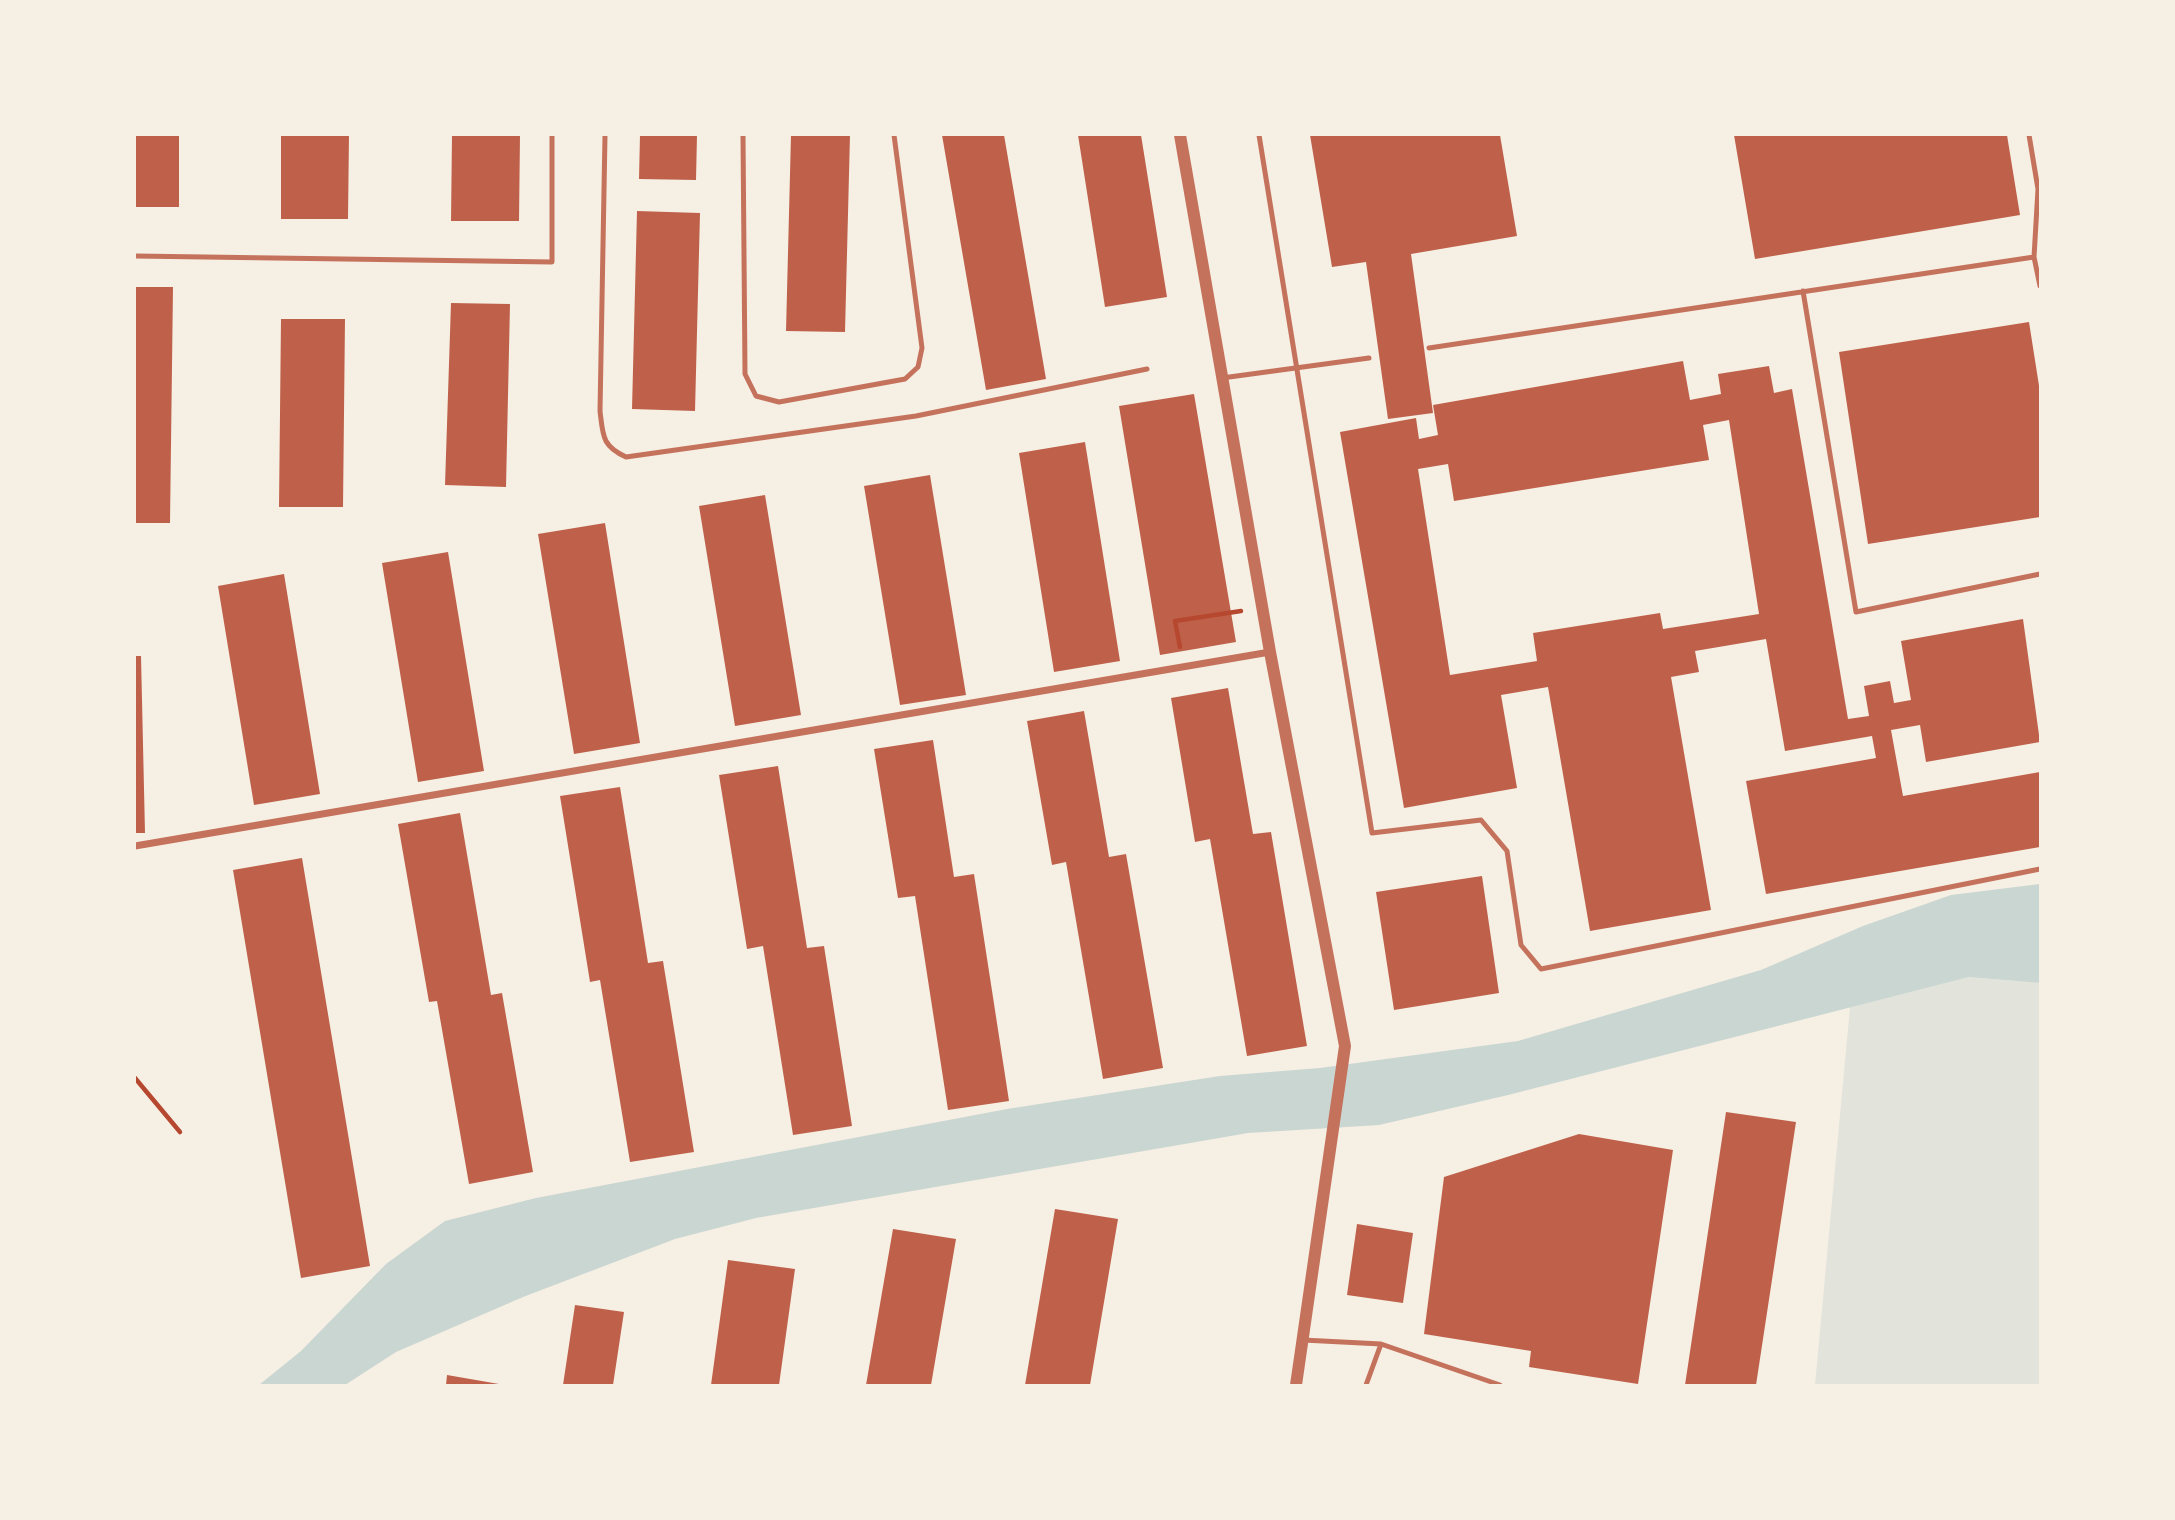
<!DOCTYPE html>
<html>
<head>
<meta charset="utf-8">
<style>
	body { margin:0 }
	#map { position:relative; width:2175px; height:1520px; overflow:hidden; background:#f6efe4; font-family:"Sofia Sans Condensed",sans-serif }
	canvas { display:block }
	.frame { position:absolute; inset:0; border:136px solid #f6efe4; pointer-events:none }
</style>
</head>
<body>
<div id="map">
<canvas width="2175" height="1520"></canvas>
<div class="frame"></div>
</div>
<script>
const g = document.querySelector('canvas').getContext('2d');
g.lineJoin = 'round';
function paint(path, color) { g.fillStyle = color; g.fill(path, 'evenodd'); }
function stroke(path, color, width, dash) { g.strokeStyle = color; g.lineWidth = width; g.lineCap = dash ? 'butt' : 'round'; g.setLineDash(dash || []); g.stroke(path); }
paint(new Path2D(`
	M1969,977L2040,983V1385H1815L1850,1007Z`), '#e2e4dc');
paint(new Path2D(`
	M2040,884V983L1969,977L1508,1095L1379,1125L1248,1133L756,1218L675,1239L523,1297L396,1352L345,1385H259L301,1351L386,1264L445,1221L536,1198L1007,1109L1220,1076L1320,1068L1518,1041L1761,970L1863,926L1951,895Z`), '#c9d6d2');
paint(new Path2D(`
	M135,135H179V207H135Z
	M281,135H349L348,219H281Z
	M452,135H520L519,221H451Z
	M640,135H697L696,180L639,179Z
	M791,135H850L845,332L786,331Z
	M942,135H1004L1046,379L986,390Z
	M1078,135H1141L1167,297L1105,307Z
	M1310,135H1500L1517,236L1411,254L1433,413L1388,419L1366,262L1332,267Z
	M1734,135H2007L2020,215L1755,259Z
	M637,211L700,213L695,411L632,409Z
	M135,287H173L170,523H135Z
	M451,303L510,304L506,487L445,485Z
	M281,319H345L343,507H279Z
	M2029,322L2040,392V517L1868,544L1839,352Z
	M1683,361L1690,400L1721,394L1718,374L1769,366L1774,393L1792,389L1848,719L1869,716L1864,686L1890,681L1894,703L1911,700L1901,641L2023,619L2040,742L1926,762L1920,725L1891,730L1903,796L2040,772V847L1766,894L1746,781L1876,758L1872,736L1785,751L1766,639L1695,651L1699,672L1671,677L1711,910L1590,931L1548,687L1501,695L1517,788L1404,808L1340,432L1416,418L1419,439L1438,435L1433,405ZM1729,420L1759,614L1663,629L1660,613L1533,633L1537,661L1450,675L1418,469L1448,464L1454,501L1709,460L1703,425Z
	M1194,394L1236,642L1160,655L1119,406Z
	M1085,442L1120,661L1054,672L1019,453Z
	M930,475L966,695L900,705L864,486Z
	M765,495L801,715L735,726L699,506Z
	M605,523L640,743L574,754L538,534Z
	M448,552L484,771L418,782L382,563Z
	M284,574L320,794L254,805L218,586Z
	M135,656H141L145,833H135Z
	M1228,688L1253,834L1271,832L1307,1046L1247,1056L1210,839L1195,842L1171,698Z
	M1084,711L1109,857L1126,854L1163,1068L1103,1079L1066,862L1052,865L1027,721Z
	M933,740L954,877L974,874L1009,1101L948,1110L915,896L898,898L874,749Z
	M778,766L807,948L824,946L852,1126L793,1135L763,946L747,949L719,775Z
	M620,787L648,963L663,961L694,1152L630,1162L600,980L590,982L560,796Z
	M460,813L491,995L502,993L533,1172L469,1184L437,1001L429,1002L398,824Z
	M302,858L370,1266L301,1278L233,870Z
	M1482,876L1499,993L1394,1010L1376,892Z
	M1726,1112L1796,1122L1756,1385H1685Z
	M1579,1134L1673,1150L1638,1384L1529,1367L1531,1351L1424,1334L1444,1177Z
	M1055,1209L1118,1219L1090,1385H1025Z
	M1357,1224L1413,1233L1403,1303L1347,1295Z
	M893,1229L956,1239L931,1385H866Z
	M728,1260L795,1269L779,1385H711Z
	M575,1305L624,1312L613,1385H563Z
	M447,1375L499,1384V1385H446Z`), '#bf614a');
stroke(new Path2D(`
	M1180,647L1175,621L1241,611
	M135,1078L180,1132`), '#b5482f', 4.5);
stroke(new Path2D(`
	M605,135L600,411C603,436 602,446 626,457L916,416L1147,369
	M743,135L745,374L756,396L779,402L905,379L918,367L922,348L894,135
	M1259,135L1372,833L1481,820L1507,851L1521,945L1541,969L2040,869
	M2029,135L2038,189L2034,257L2040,286
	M135,256L552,262V135
	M1803,291L1856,612L2040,574
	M1429,348L2034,257
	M1222,378L1369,358
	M1303,1340L1381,1344L1500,1385
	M1366,1385L1381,1344`), '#c5725c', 5);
stroke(new Path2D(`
	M135,846L1270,652`), '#c5725c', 7);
stroke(new Path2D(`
	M1180,135L1270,652L1345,1046L1296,1385`), '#c5725c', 12);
</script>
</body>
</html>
